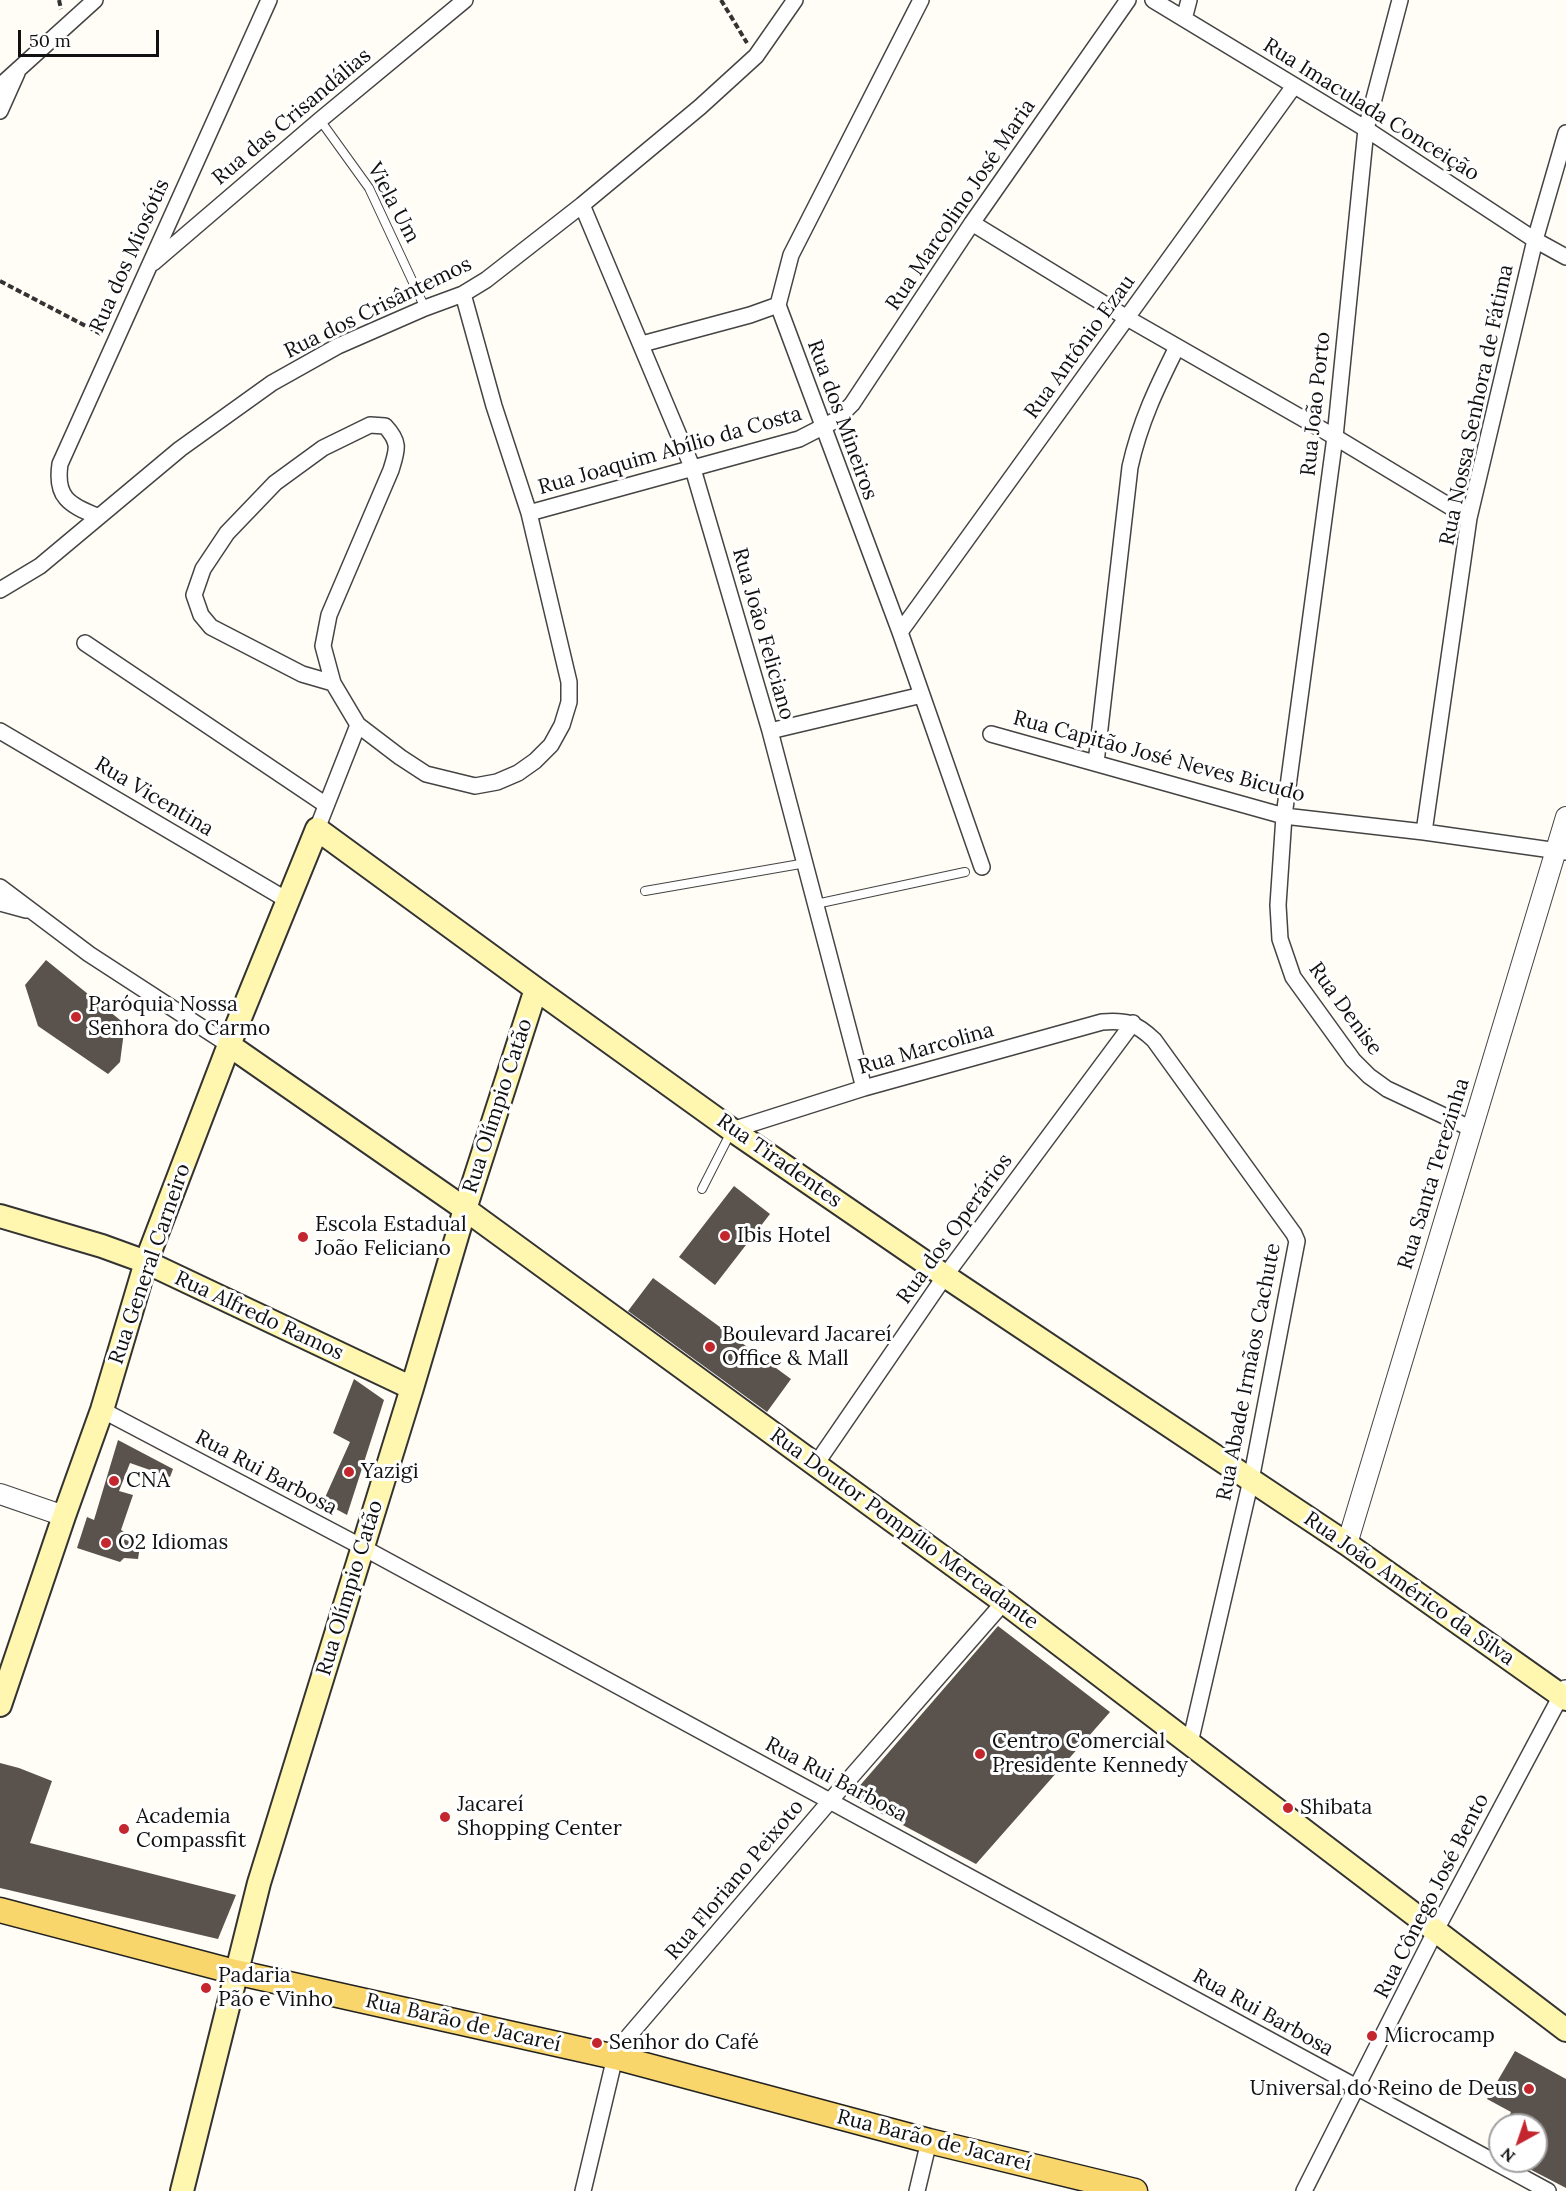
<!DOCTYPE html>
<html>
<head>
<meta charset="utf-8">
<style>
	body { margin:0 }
	#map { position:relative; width:1566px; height:2191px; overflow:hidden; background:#fffdf5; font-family:Lora,serif }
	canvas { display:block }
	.north { position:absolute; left:1488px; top:2113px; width:60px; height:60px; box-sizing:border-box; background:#fff; border:2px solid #a0a0a0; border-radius:50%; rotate:220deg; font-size:16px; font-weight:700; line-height:24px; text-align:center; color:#111 }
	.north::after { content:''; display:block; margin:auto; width:21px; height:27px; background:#c4262e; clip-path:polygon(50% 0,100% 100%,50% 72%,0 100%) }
	.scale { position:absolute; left:18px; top:30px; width:141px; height:27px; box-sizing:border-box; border:3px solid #111; border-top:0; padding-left:8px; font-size:18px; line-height:21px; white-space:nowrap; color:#111; -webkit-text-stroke:4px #fff; paint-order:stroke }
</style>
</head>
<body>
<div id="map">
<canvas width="1566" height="2191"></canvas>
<div class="north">N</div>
<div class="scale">50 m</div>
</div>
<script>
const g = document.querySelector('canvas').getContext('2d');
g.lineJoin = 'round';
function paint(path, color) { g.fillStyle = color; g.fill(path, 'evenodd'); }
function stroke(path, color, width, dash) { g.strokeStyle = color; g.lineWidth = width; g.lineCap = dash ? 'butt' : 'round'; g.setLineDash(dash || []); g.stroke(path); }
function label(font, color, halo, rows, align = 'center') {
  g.font = font + ' Lora,serif'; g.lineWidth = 6; g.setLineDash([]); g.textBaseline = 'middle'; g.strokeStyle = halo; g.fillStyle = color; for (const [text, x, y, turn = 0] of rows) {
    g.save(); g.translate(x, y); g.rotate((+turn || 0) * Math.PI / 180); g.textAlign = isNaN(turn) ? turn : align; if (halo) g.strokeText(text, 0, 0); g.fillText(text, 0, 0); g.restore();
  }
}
paint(new Path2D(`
	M46,960L125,1024L120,1062L108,1074L38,1026L25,985Z
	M734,1186L770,1214L715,1285L679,1257Z
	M653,1278L791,1379L767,1412L628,1311Z
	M354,1379L384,1400L347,1515L323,1502L350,1442L333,1433Z
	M118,1440L173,1469L170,1477L130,1463L119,1491L133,1495L121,1530L125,1532L124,1539L140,1546L138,1559L124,1558L120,1562L77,1548L87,1517L94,1520Z
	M998,1626L1110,1712L976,1864L850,1797Z
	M0,1763L19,1768L52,1781L30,1843L236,1895L218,1939L0,1888Z
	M1515,2051L1566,2079V2188L1514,2161H1536V2125H1505L1511,2112L1487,2099Z`), '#5a524d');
const service = new Path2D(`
	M320,120L369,188L425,308
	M645,891L806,863
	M816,904L965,872
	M702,1189L731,1132`);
const minor = new Path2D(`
	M921,0L791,255L778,305L900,632L982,867
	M1153,0L1366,129L1535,240L1566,257
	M1400,0L1366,129L1335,437L1284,816L1278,905L1280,939L1293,977L1353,1060L1369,1076L1387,1089L1472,1129
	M1184,19L1189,0
	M0,86L95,0
	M0,111L17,73
	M582,205L693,469L770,731L864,1088
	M972,223L1127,318L1335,437L1469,518
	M153,263L320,120L465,0
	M642,344L750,315L778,305
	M529,513L799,439L836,420L852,404L972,223L1128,0
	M97,516C69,505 55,497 60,464L269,0
	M0,590L40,566L180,449L272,383L338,346L425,308L463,294L486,280L582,205L700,107L756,56L795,0
	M900,632L1294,86
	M85,643L326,805
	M333,683L302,674L211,627L201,615L194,595L203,569L227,533L275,483L323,448L370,425L385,426C401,443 397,450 391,470L329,615L323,646L333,683L358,725L400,757L426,774L475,786L497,782L518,773L535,761L551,745L562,725L569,702V682L529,513L494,406L463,294
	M0,731L287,900
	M770,731L922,695
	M991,734L1284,816L1424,832L1566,852
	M1096,763L1130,467C1140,422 1157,387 1177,347
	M317,829L358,725
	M1424,832L1469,518L1535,240L1566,133
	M0,887L89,954L229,1045
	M0,903L26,910
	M732,1130L864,1088L1102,1022C1127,1020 1136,1023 1154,1040L1294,1234L1297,1241L1251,1480L1190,1743
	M102,1410L362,1547L1548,2191
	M816,1464L945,1276L1133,1023
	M583,2191L615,2057L627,2038L830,1801L1004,1602
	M917,2191L929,2141
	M1304,2191L1436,1930L1565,1688`);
const tertiary = new Path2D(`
	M0,1494L64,1516
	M1347,1544L1566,817`);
const secondary = new Path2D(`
	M229,1045L465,1209L1004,1602L1566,2030
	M0,1216L102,1246L146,1262L412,1388
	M0,1705L64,1516L102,1410L146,1262L229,1045L317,829L536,989L732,1130L945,1276L1347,1544L1566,1699
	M182,2191L259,1883L412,1388L465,1209L536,989`);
const primary = new Path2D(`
	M0,1910L235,1972L615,2057L929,2141L1135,2191`);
stroke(service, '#444', 10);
stroke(minor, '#444', 18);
stroke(tertiary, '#444', 22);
stroke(secondary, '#333', 26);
stroke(primary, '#222', 27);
stroke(new Path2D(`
	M59,0L61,9
	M721,0L747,43
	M0,281L101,334`), '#333', 4, [6, 3]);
stroke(service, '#fff', 8);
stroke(minor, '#fff', 15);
stroke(tertiary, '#fff', 20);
stroke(secondary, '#fff6b0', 22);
stroke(primary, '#f9d66b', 24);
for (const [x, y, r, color] of [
	[76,1017,6,"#c4262e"],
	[725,1236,6,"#c4262e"],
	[303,1237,6,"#c4262e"],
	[710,1347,6,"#c4262e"],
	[349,1472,6,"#c4262e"],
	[114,1481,6,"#c4262e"],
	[106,1543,6,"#c4262e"],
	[980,1754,6,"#c4262e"],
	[1288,1808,6,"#c4262e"],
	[445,1817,6,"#c4262e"],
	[124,1829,6,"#c4262e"],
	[206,1988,6,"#c4262e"],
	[1372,2036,6,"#c4262e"],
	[597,2043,6,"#c4262e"],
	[1529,2089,6,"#c4262e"]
]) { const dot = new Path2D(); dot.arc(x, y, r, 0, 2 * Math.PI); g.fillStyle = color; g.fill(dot); stroke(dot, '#fff', 2); }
label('21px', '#111', '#fff', [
	["Rua Imaculada Conceição",1371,110,32],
	["Rua das Crisandálias",292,117,-40],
	["Viela Um",393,203,62],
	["Rua Marcolino José Maria",961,205,-56],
	["Rua dos Miosótis",130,256,-66],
	["Rua dos Crisântemos",378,308,-26],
	["Rua Antônio Ezau",1080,347,-54],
	["Rua João Porto",1316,404,-84],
	["Rua Nossa Senhora de Fátima",1477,405,-78],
	["Rua dos Mineiros",842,420,70],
	["Rua Joaquim Abílio da Costa",670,451,-16],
	["Rua João Feliciano",763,634,74],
	["Rua Capitão José Neves Bicudo",1159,757,15],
	["Rua Vicentina",154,797,31],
	["Rua Denise",1345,1009,54],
	["Rua Marcolina",926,1049,-16],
	["Rua Olímpio Catão",498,1106,-72],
	["Rua Tiradentes",779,1161,35],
	["Rua Santa Terezinha",1434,1174,-73],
	["Rua dos Operários",955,1229,-54],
	["Rua General Carneiro",150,1264,-71],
	["Rua Alfredo Ramos",259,1316,25],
	["Rua Abade Irmãos Cachute",1249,1372,-79],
	["Rua Rui Barbosa",266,1473,28],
	["Rua Doutor Pompílio Mercadante",904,1529,36],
	["Rua Olímpio Catão",350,1588,-73],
	["Rua João Américo da Silva",1409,1589,35],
	["Rua Rui Barbosa",836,1780,28],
	["Rua Floriano Peixoto",735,1880,-50],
	["Rua Cônego José Bento",1432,1896,-63],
	["Rua Rui Barbosa",1263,2013,29],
	["Rua Barão de Jacareí",463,2023,13],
	["Rua Barão de Jacareí",934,2141,14]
]);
label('21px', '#111', '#fff', [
	["Paróquia Nossa",88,1005],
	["Senhora do Carmo",88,1029],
	["Escola Estadual",315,1225],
	["João Feliciano",315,1249],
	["Ibis Hotel",737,1236],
	["Boulevard Jacareí",722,1335],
	["Office & Mall",722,1359],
	["Yazigi",361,1472],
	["CNA",126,1481],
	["O2 Idiomas",118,1543],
	["Centro Comercial",992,1742],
	["Presidente Kennedy",992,1766],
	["Jacareí",457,1805],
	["Shopping Center",457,1829],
	["Shibata",1300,1808],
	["Academia",136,1817],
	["Compassfit",136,1841],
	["Padaria",218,1976],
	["Pão e Vinho",218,2000],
	["Microcamp",1384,2036],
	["Senhor do Café",609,2043],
	["Universal do Reino de Deus",1517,2089,"right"]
], 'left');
</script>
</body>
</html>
